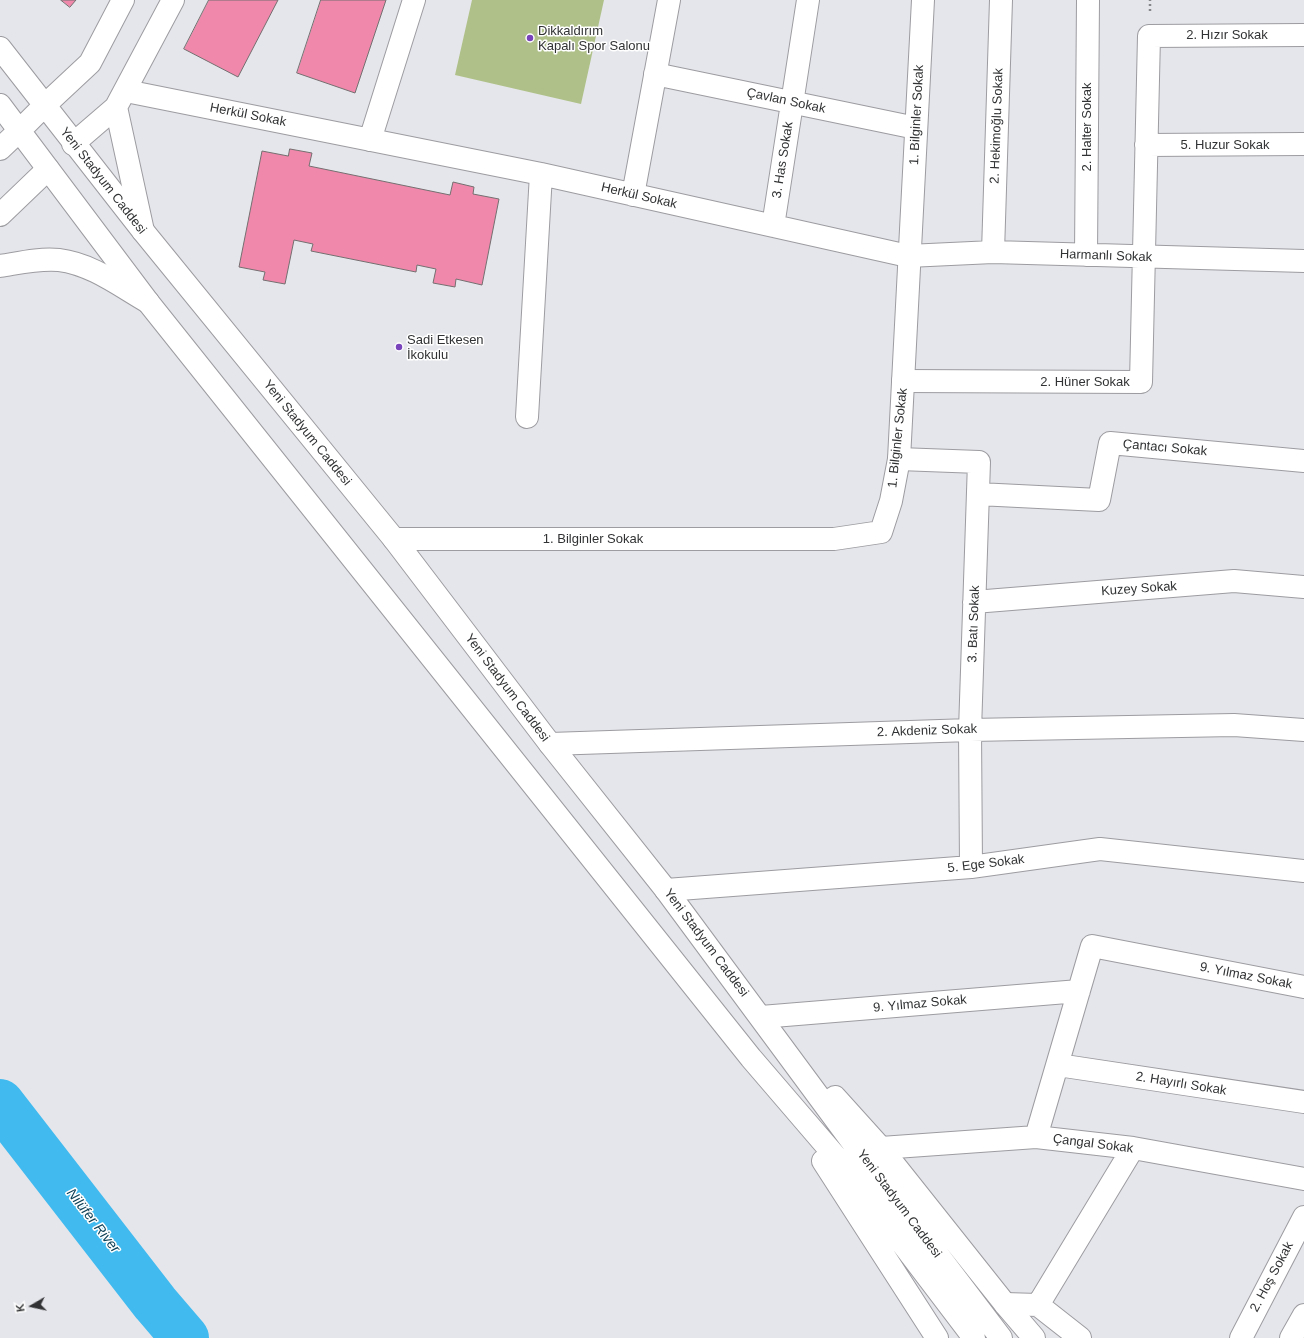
<!DOCTYPE html>
<html>
<head>
<meta charset="utf-8">
<style>
	body { margin:0 }
	#map { position:relative; width:1304px; height:1338px; overflow:hidden; background:#e5e6eb; font-family:Helvetica,sans-serif }
	canvas { display:block }
	.north { position:absolute; left:12px; top:1286px; width:40px; height:40px; -webkit-text-stroke:3px #fff; paint-order:stroke; rotate:261deg; font-size:11px; font-weight:700; line-height:16px; text-align:center; color:#313233 }
	.north::after { content:''; display:block; margin:auto; width:14px; height:18px; background:#313233; clip-path:polygon(50% 0,100% 100%,50% 72%,0 100%) }
</style>
</head>
<body>
<div id="map">
<canvas width="1304" height="1338"></canvas>
<div class="north">K</div>
</div>
<script>
const g = document.querySelector('canvas').getContext('2d');
g.lineJoin = 'round';
function paint(path, color) { g.fillStyle = color; g.fill(path, 'evenodd'); }
function stroke(path, color, width, dash) { g.strokeStyle = color; g.lineWidth = width; g.lineCap = dash ? 'butt' : 'round'; g.setLineDash(dash || []); g.stroke(path); }
function label(font, color, halo, rows, align = 'center') {
  g.font = font + ' Helvetica,sans-serif'; g.lineWidth = 3; g.setLineDash([]); g.textBaseline = 'middle'; g.strokeStyle = halo; g.fillStyle = color; for (const [text, x, y, turn = 0] of rows) {
    g.save(); g.translate(x, y); g.rotate((+turn || 0) * Math.PI / 180); g.textAlign = isNaN(turn) ? turn : align; if (halo) g.strokeText(text, 0, 0); g.fillText(text, 0, 0); g.restore();
  }
}
paint(new Path2D(`
	M472,0H604L581,104L455,75Z`), '#afc188');
stroke(new Path2D(`
	M0,1103L155,1303L185,1338`), '#40baef', 48);
const building = new Path2D(`
	M61,0H76L70,7Z
	M209,0H278L238,77L184,49Z
	M321,0H386L355,93L297,73Z
	M290,149L312,153L309,166L450,195L453,182L474,187L473,194L499,199L482,285L456,279L455,287L433,283L436,269L417,265L416,272L311,251L313,244L294,240L285,284L263,280L265,272L239,267L262,151L288,156Z`);
paint(building, '#ef88aa');
stroke(building, '#746f70', 1);
const street = new Path2D(`
	M655,74L916,128
	M126,91L541,174L908,256L993,252L1304,261
	M370,140L414,0
	M1146,145L1304,144
	M633,195L669,0
	M773,226L808,0
	M993,252L1001,0
	M1086,255L1088,0
	M903,381L1141,382L1149,36L1304,35
	M527,417L541,174
	M899,459L979,462L970,730L971,867
	M978,494L1099,500L1110,443L1304,461
	M974,602L1234,581L1304,587
	M550,744L970,730L1234,725L1304,730
	M666,890L971,867L1100,849L1304,871
	M761,1017L1079,991
	M1058,1065L1304,1102
	M1036,1137L1092,946L1304,987
	M881,1148L1036,1137L1133,1148L1304,1179
	M1005,1304L1038,1305L1133,1148
	M1038,1305L1080,1338
	M1241,1338L1304,1217`);
const secondary = new Path2D(`
	M45,105L90,63L123,0
	M116,107L143,231
	M73,144L116,107L173,0
	M0,149L20,130
	M0,215L48,169
	M0,266C19,263 39,258 59,260C92,264 120,286 148,302
	M394,539H834L881,532L891,501L899,459L923,0`);
const primary = new Path2D(`
	M0,48L143,231L394,539L550,744L666,890L856,1147L1001,1338
	M0,105L148,302L751,1058L842,1164L974,1338
	M20,130L45,105
	M835,1097L881,1148L1005,1304L1034,1338
	M823,1161L937,1338
	M1291,1338L1304,1315`);
stroke(street, '#9c9ca1', 24);
stroke(secondary, '#9c9ca1', 24);
stroke(primary, '#9c9ca1', 24);
stroke(new Path2D(`
	M1150,11V0`), '#858689', 2.5, [2, 3]);
stroke(street, '#fff', 22);
stroke(secondary, '#fff', 22);
stroke(primary, '#fff', 22);
for (const [x, y, r, color] of [
	[530,38,4,"#7843bb"],
	[399,347,4,"#7843bb"]
]) { const dot = new Path2D(); dot.arc(x, y, r, 0, 2 * Math.PI); g.fillStyle = color; g.fill(dot); stroke(dot, '#fff', 1.5); }
label('13px', '#313233', '#fff', [
	["Dikkaldırım",538,31],
	["Kapalı Spor Salonu",538,46],
	["Sadi Etkesen",407,340],
	["İkokulu",407,355]
], 'left');
label('13px', '#313233', '#fff', [
	["2. Hızır Sokak",1227,35],
	["Çavlan Sokak",786,101,12],
	["Herkül Sokak",248,115,11],
	["1. Bilginler Sokak",917,115,-87],
	["2. Hekimoğlu Sokak",997,126,-88],
	["2. Halter Sokak",1087,127,-90],
	["5. Huzur Sokak",1225,145],
	["3. Has Sokak",783,160,-81],
	["Yeni Stadyum Caddesi",103,181,52],
	["Herkül Sokak",639,196,13],
	["Harmanlı Sokak",1106,256,2],
	["2. Hüner Sokak",1085,382],
	["Yeni Stadyum Caddesi",307,433,51],
	["1. Bilginler Sokak",898,438,-84],
	["Çantacı Sokak",1165,448,5],
	["1. Bilginler Sokak",593,539],
	["Kuzey Sokak",1139,589,-4],
	["3. Batı Sokak",974,624,-88],
	["Yeni Stadyum Caddesi",507,688,53],
	["2. Akdeniz Sokak",927,731,-2],
	["5. Ege Sokak",986,864,-7],
	["Yeni Stadyum Caddesi",706,943,53],
	["9. Yılmaz Sokak",1246,976,11],
	["9. Yılmaz Sokak",920,1004,-5],
	["2. Hayırlı Sokak",1181,1084,9],
	["Çangal Sokak",1093,1144,7],
	["Yeni Stadyum Caddesi",899,1204,53],
	["2. Hoş Sokak",1272,1277,-62]
]);
label('italic 14px', '#0b3f55', '#fff', [
	["Nilüfer River",93,1221,52]
]);
</script>
</body>
</html>
